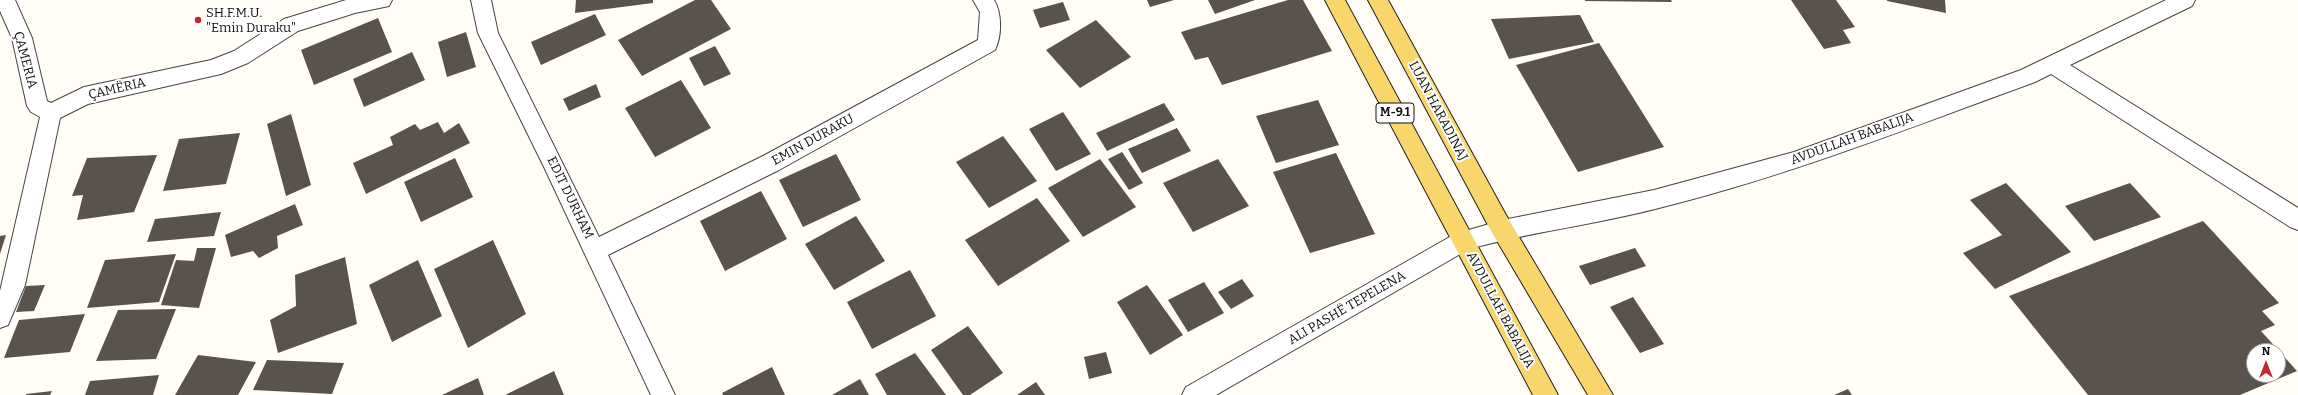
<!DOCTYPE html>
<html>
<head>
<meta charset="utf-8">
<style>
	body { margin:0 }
	#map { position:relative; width:2298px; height:395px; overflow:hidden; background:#fffdf5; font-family:Bitter,serif }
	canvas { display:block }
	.north { position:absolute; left:2246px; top:343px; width:40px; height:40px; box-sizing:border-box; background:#fff; border:1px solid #a0a0a0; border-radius:50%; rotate:0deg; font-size:11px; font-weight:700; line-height:16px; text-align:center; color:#111 }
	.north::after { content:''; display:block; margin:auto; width:14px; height:18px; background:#c4262e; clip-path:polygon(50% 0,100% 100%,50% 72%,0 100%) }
</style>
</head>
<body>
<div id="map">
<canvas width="2298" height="395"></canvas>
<div class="north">N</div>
</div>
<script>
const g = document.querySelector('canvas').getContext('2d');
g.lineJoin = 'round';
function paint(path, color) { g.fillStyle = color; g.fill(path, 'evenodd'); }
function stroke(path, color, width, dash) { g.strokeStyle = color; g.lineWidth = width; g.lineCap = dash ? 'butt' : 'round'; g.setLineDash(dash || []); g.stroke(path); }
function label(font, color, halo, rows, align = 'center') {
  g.font = font + ' Bitter,serif'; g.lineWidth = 4; g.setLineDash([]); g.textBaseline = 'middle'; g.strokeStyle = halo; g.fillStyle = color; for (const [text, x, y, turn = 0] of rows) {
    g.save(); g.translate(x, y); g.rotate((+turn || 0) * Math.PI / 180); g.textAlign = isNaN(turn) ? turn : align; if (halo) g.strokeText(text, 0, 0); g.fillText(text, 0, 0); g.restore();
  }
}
paint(new Path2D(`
	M576,0H653V3L575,13Z
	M695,0H711L731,29L642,76L618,40Z
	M1147,0H1174L1150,7Z
	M1208,0H1255L1215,14Z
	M1288,0H1303L1332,51L1222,85L1208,57L1195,60L1181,32Z
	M1585,0H1671L1672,2L1585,1Z
	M1791,0H1836L1855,27L1843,30L1851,43L1824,49Z
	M1887,0H1945L1946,13L1887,1Z
	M1063,2L1070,20L1040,28L1033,10Z
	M595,14L606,35L541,65L531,42Z
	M1580,15L1594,42L1509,59L1491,19Z
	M378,18L392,52L314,85L301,50Z
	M1096,20L1131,57L1080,88L1046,50Z
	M466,32L476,67L447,77L438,42Z
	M1599,43L1664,147L1578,172L1516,65Z
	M715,46L731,74L704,86L689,58Z
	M412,52L425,80L364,107L353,79Z
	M681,80L711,128L655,157L625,108Z
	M596,84L601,97L569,111L563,99Z
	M1318,100L1339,145L1276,163L1256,116Z
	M1164,103L1175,120L1107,151L1096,133Z
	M1063,112L1091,154L1056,171L1029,129Z
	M291,114L311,185L286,196L267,124Z
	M438,122L444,133L459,123L470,143L366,194L353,163L393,145L390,137L415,124L420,130Z
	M1177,128L1191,151L1142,173L1128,149Z
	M240,133L226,184L163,191L179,139Z
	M1003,136L1037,181L989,208L956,162Z
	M1122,152L1143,183L1129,190L1108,159Z
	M1336,153L1375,234L1310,253L1273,172Z
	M836,154L861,200L803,227L779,180Z
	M157,155L134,212L77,220L83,195L72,196L87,158Z
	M455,158L473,197L421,222L404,182Z
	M1100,159L1136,207L1083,237L1048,188Z
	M1218,159L1249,206L1193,232L1163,183Z
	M2006,183L2071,252L1995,289L1963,253L2002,235L1970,200Z
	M2130,183L2161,217L2094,241L2065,206Z
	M761,191L787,239L725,271L700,221Z
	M1037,198L1070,241L998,286L965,240Z
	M295,204L303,225L277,236L278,248L259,258L253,251L231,257L225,235Z
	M221,212L214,236L147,242L155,219Z
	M856,216L885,261L834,290L805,244Z
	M2203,221L2279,303L2262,311L2275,325L2261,331L2297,371L2240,395H2088L2009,296ZM2254,351H2278V375H2254Z
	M6,235L0,254V236Z
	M493,240L526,314L468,348L434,269Z
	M197,248H216L199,308L161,305L176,260L194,261Z
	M1635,248L1646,266L1590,285L1579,266Z
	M176,254L159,302L87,308L105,260Z
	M345,257L357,324L278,353L270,320L296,306L295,275Z
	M418,260L442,316L392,342L369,285Z
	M910,270L936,316L872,349L847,302Z
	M1242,279L1254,296L1231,309L1218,292Z
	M1204,282L1224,313L1188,332L1168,300Z
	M45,285L34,311L16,312L26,286Z
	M1147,285L1183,335L1150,355L1117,302Z
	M1633,297L1664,344L1640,353L1610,307Z
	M176,309L156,359L96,361L118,310Z
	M85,314L70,352L4,358L19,320Z
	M968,326L1003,373L970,395H963L931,350Z
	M1106,352L1112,373L1089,379L1084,357Z
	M915,353L946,395H887L875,374Z
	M198,355L256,362L238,395H175Z
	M267,360L344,363L332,394L253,390Z
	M772,367L785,395H723L722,393Z
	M554,371L564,395H505Z
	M159,375L153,395H85L90,381Z
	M478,378L484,395H442Z
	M860,379L869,395H832Z
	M1036,382L1045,395H1017Z
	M1848,389L1852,395H1834Z
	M52,391L50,395H26V394Z`), '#5a524d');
const street = new Path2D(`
	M0,0H15L32,38L47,101L51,103L84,87L211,60L234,51L284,19L346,0H392L389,6L355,13L298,31L248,63L221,74L88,104L60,118L25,285L8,325L0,328V291L40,117L31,112L27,106L12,38L0,11Z
	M471,0H491L498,33L599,237L763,156L978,40L980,12L973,0H994C1002,13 1002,36 995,50L779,170L608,255L675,395H651L544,167L478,33Z
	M2166,0H2195L2192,6L2070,65L2298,208V230L2290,227L2051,74L2035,82C1909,128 1785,177 1655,209C1593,225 1530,232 1469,249L1216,395H1182L1186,387L1455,234L1503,220L1654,190L1794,152L2021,70Z`);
const primary = new Path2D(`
	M1325,0H1345L1558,395H1533Z
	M1368,0H1388L1506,215L1613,395H1588L1490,229Z`);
stroke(street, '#444', 2);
stroke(primary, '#222', 2);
paint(street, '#fff');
paint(primary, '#f9d66b');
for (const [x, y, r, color] of [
	[198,20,4,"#c4262e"]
]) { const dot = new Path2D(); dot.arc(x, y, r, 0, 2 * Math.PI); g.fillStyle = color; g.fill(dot); stroke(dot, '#fff', 1.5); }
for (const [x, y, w] of [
	[1395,113,38]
]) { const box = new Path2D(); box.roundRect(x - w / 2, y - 10, w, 20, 3); g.fillStyle = '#fff'; g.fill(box); stroke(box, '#111', 1); }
label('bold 12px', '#111', null, [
	["M-9.1",1395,113]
]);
label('13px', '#111', '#fff', [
	["SH.F.M.U.",206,13],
	["\"Emin Duraku\"",206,28]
], 'left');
label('13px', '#111', '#fff', [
	["ÇAMERIA",25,60,75],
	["ÇAMËRIA",117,89,-13],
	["LUAN HARADINAJ",1438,111,62],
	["AVDULLAH BABALIJA",1852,139,-20],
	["EMIN DURAKU",813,140,-29],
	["EDIT DURHAM",570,198,64],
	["ALI PASHË TEPELENA",1347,308,-30],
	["AVDULLAH BABALIJA",1500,310,62]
]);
</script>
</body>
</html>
